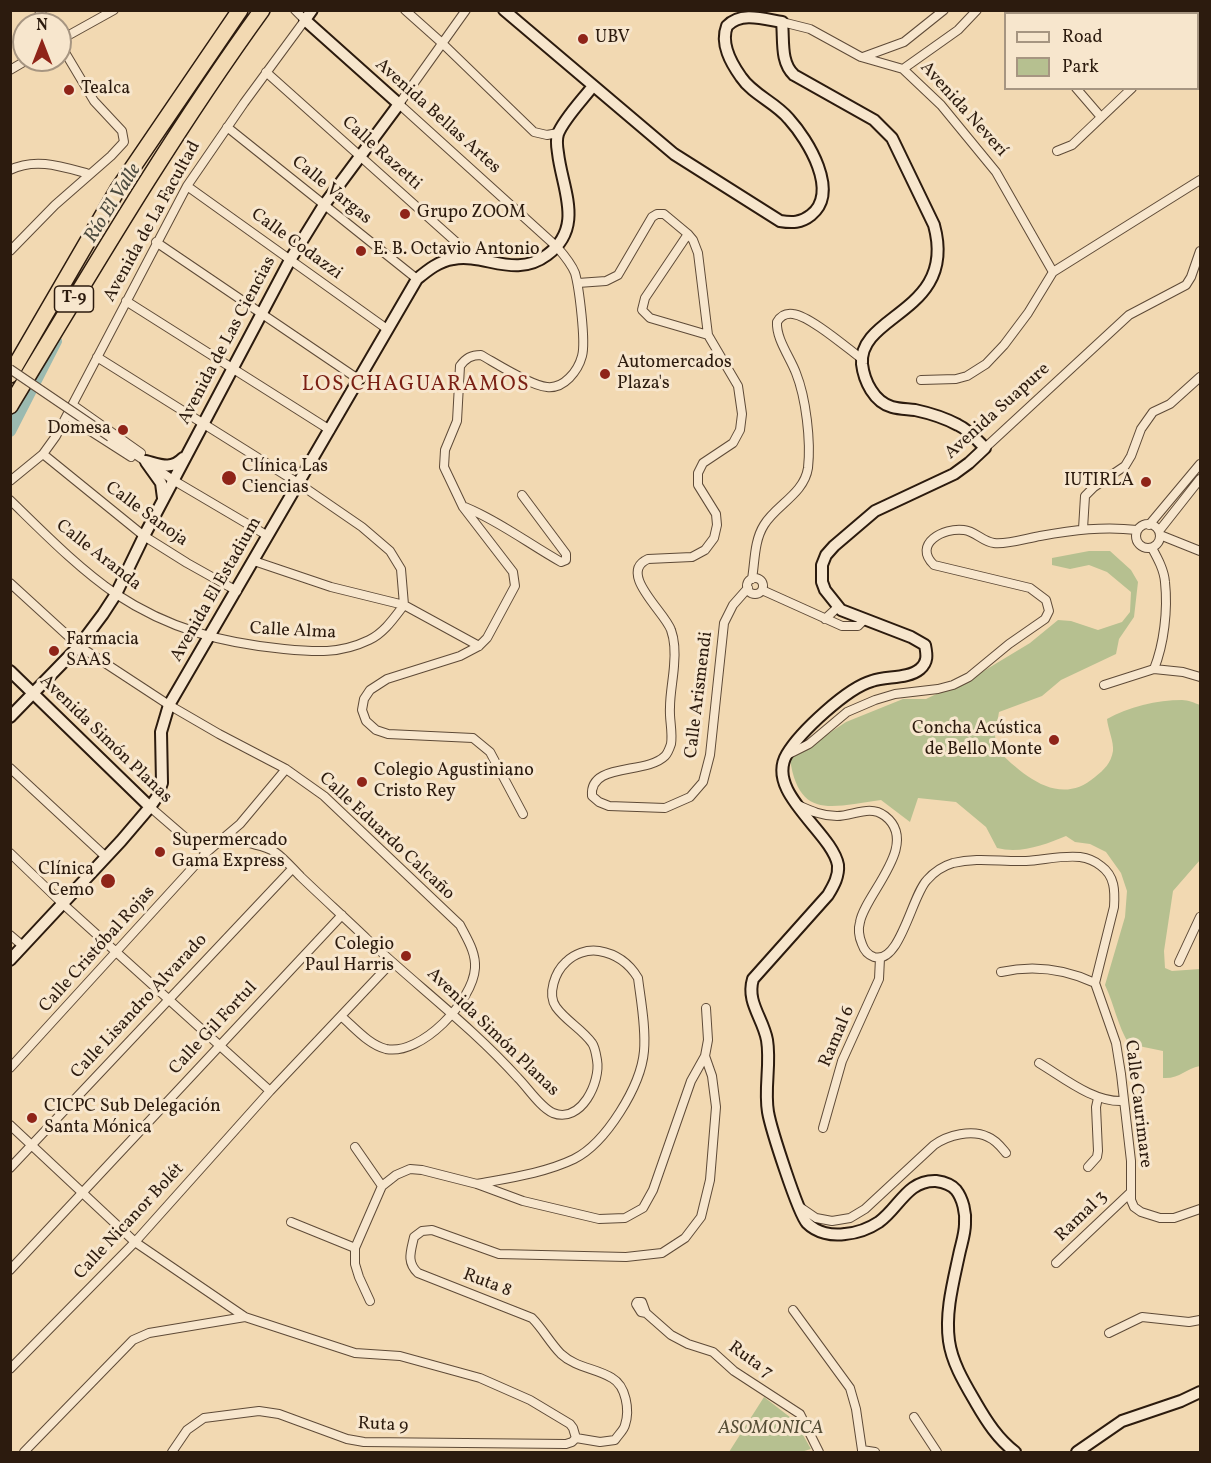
<!DOCTYPE html>
<html>
<head>
<meta charset="utf-8">
<style>
	body { margin:0 }
	#map { position:relative; width:1211px; height:1463px; overflow:hidden; background:#f2d9b2; font-family:Vollkorn,serif }
	canvas { display:block }
	.frame { position:absolute; inset:0; border:12px solid #2c1b0e; pointer-events:none }
	.legend { position:absolute; left:1004px; top:12px; width:195px; height:78px; box-sizing:border-box; background:#f7e6cd; border:2px solid #a69581; margin:0; padding:8px 10px; list-style:none; font-size:18px; color:#2c1b0e }
	.legend li { display:flex; align-items:center; gap:12px; height:30px }
	.legend b { width:30px; border:2px solid #a69581 }
	.north { position:absolute; left:12px; top:12px; width:60px; height:60px; box-sizing:border-box; background:#f7e6cd; border:2px solid #a69581; border-radius:50%; rotate:0deg; font-size:16px; font-weight:700; line-height:24px; text-align:center; color:#2c1b0e }
	.north::after { content:''; display:block; margin:auto; width:21px; height:27px; background:#8f2418; clip-path:polygon(50% 0,100% 100%,50% 72%,0 100%) }
</style>
</head>
<body>
<div id="map">
<canvas width="1211" height="1463"></canvas>
<div class="frame"></div>
<ul class="legend">
<li><b style="height:8px;background:#f7e6cd"></b>Road</li>
<li><b style="height:16px;background:#b6c090"></b>Park</li>
</ul>
<div class="north">N</div>
</div>
<script>
const g = document.querySelector('canvas').getContext('2d');
g.lineJoin = 'round';
function paint(path, color) { g.fillStyle = color; g.fill(path, 'evenodd'); }
function stroke(path, color, width, dash) { g.strokeStyle = color; g.lineWidth = width; g.lineCap = dash ? 'butt' : 'round'; g.setLineDash(dash || []); g.stroke(path); }
function label(font, color, halo, rows, align = 'center') {
  g.font = font + ' Vollkorn,serif'; g.lineWidth = 6; g.setLineDash([]); g.textBaseline = 'middle'; g.strokeStyle = halo; g.fillStyle = color; for (const [text, x, y, turn = 0] of rows) {
    g.save(); g.translate(x, y); g.rotate((+turn || 0) * Math.PI / 180); g.textAlign = isNaN(turn) ? turn : align; if (halo) g.strokeText(text, 0, 0); g.fillText(text, 0, 0); g.restore();
  }
}
paint(new Path2D(`
	M1089,551H1110L1131,570L1138,582L1134,617L1119,639L1116,654L1061,680L1042,696L999,712L995,735L996,749C1023,775 1059,808 1095,777C1104,770 1111,763 1113,751C1114,742 1108,729 1107,719C1128,707 1157,700 1182,700C1188,700 1195,703 1200,705V860L1173,891L1164,951L1165,968L1172,971L1200,969V1066C1185,1069 1180,1079 1163,1078V1051L1129,1044C1118,1027 1114,1004 1105,985L1125,917L1127,891L1121,873L1106,852L1090,844L1075,842L1066,836C1045,845 1020,854 997,848L986,827L956,802L918,798L910,822L881,800C833,806 799,821 790,759L846,722L903,699H926L982,672L1030,643L1058,620L1071,621L1098,630L1122,622L1130,612L1131,592L1107,572L1089,565L1070,569L1052,565V558Z
	M764,1397L795,1421L811,1449L801,1452H729Z`), '#b6c090');
stroke(new Path2D(`
	M10,431L56,341`), '#9bbab0', 12);
const street = new Path2D(`
	M39,10L48,24
	M405,10L442,43L534,132L547,135L558,133
	M466,10L399,104L557,247C564,255 571,263 575,273C579,287 586,342 582,356C578,371 564,389 547,387C531,386 497,364 481,355C471,355 466,358 460,366L457,421L445,450L444,467L463,507L513,572L515,586L487,638L479,646L460,656L387,679L370,690L364,699L362,710L366,721L376,730L388,734L473,738L490,752L523,814
	M1047,10L1052,14
	M1092,14L1109,10
	M782,22L810,29L861,57L903,69L941,105L996,172L1053,272
	M1198,29L1200,26
	M60,40L114,10
	M863,57L904,42L944,10
	M903,69L958,30L977,10
	M10,70L27,60
	M266,72L475,259
	M1076,88L1101,117
	M227,127L417,279
	M1057,151L1072,145L1132,88
	M10,170C36,157 63,167 89,174
	M187,186L387,329
	M688,234L645,298L642,310L650,318L708,335
	M156,242L358,379
	M10,251L55,205L111,156L124,142L122,131L94,101L60,44
	M578,283L606,281L618,275L652,217L657,214H664L688,234L693,240L698,253L708,335L738,386L742,414L740,430L733,443L703,463L698,473V485L716,514L717,525L714,538L705,550L692,557L648,559C617,573 665,612 671,630C675,641 675,655 674,666C673,680 670,694 670,707C669,719 673,732 671,744C670,747 667,754 665,756C646,775 589,762 592,796L599,802L609,806L665,808L690,797L703,782L710,755L724,623L733,605L748,588
	M126,301L330,430
	M921,380L956,379L967,376L986,364L1004,345L1028,313L1053,272L1200,180
	M73,405L141,453
	M67,416L131,457
	M110,437L173,480L268,536
	M985,448L1129,315L1186,285L1191,277L1200,251
	M43,454L144,536L187,563L237,591
	M10,481L43,454L56,436L187,186L244,103L305,20L295,10
	M10,500C43,532 78,568 116,594C169,629 222,643 284,649C315,652 340,654 369,640C384,633 394,618 404,605L401,569L390,551L362,527L298,483L97,357
	M465,507C499,521 529,544 561,562L566,560V554L522,495
	M1136 536a12 12 0 1 1 24 0a12 12 0 1 1-24 0Z
	M1149,525L1200,464
	M1083,529L1085,496L1094,487L1125,466L1131,456L1141,429L1153,412L1170,404L1200,377
	M1159,531L1200,479
	M1160,535L1200,551
	M1152,548C1158,559 1164,570 1165,582C1168,610 1164,644 1154,669L1183,672L1200,677
	M254,561L331,587L404,605L479,646
	M747 586a8 8 0 1 1 16 0a8 8 0 1 1-16 0Z
	M752,579C755,561 754,541 764,525C776,505 804,494 808,468C811,441 806,398 796,373C790,357 776,339 777,322C781,315 786,313 793,314C810,316 847,348 862,359
	M10,583L79,646L169,705L219,734L286,769L324,796L460,925C467,939 476,952 475,968C473,1001 421,1056 386,1049C369,1045 355,1028 341,1016
	M762,590L842,626H858L864,620
	M825,619L838,607
	M1104,685L1154,669
	M787,755L809,744L847,712L875,700L895,694L938,689L953,685L969,677L1009,644L1045,619L1049,611L1046,600L1030,588L934,565C912,544 944,527 964,530C975,531 983,542 994,543C1005,545 1028,538 1040,536C1073,530 1104,526 1137,530
	M10,768L106,857
	M798,805C811,811 822,816 837,816C853,816 870,804 885,816C921,844 865,894 860,922C858,929 859,937 862,944C864,950 868,955 874,957C900,965 912,895 927,880C934,872 943,866 953,863C978,857 1001,862 1026,861C1043,860 1063,855 1080,857C1088,858 1095,861 1101,866C1115,876 1115,891 1114,907L1095,983L1116,1043L1121,1074L1131,1161V1200L1134,1207L1141,1212L1160,1218H1174L1200,1209
	M150,807L187,839L207,852
	M229,834C246,846 261,843 275,852C284,858 293,869 301,877C323,898 345,918 367,939C417,986 472,1027 518,1078C528,1088 540,1107 553,1113C581,1124 601,1082 597,1060C596,1054 595,1047 592,1043C582,1029 566,1021 556,1007C547,994 555,972 566,962C574,954 587,949 599,951C617,954 629,963 638,978C641,1002 646,1027 644,1051C641,1086 606,1143 574,1159C545,1173 509,1178 477,1184
	M10,853L63,904L270,1091
	M10,935L23,946
	M1179,962L1200,917
	M1001,972C1033,965 1065,969 1095,983
	M1039,1063C1064,1078 1094,1103 1124,1101
	M10,1068L207,852L240,824L286,769
	M10,1125L135,1242L245,1317L355,1353L400,1356L480,1378L530,1400L570,1424L573,1428L576,1438L600,1442L615,1440C618,1435 624,1430 625,1425C630,1410 626,1386 612,1378C596,1368 576,1368 561,1354C550,1343 543,1329 532,1318L418,1273C406,1262 411,1251 414,1237L422,1231L432,1230L499,1254L626,1257L662,1253L685,1238L701,1217L710,1180L716,1107L712,1076L705,1056L708,1040L706,1008
	M823,1128L842,1061L879,979L880,958
	M355,1147L382,1186
	M1088,1167L1097,1157L1098,1151L1096,1107L1098,1098
	M10,1168L292,869
	M800,1207L816,1218L832,1221L850,1218L865,1209L934,1145C948,1135 972,1129 988,1137C996,1140 1001,1147 1006,1153
	M291,1222L355,1248
	M1056,1263L1130,1193
	M10,1270L342,915
	M370,1301L359,1277L355,1264V1248L382,1186L396,1175L410,1169L422,1170L477,1184L523,1201L599,1219L625,1218L643,1208L653,1190L691,1081L705,1056
	M793,1310L850,1388L856,1409L862,1450
	M646,1313L642,1302H637L636,1304L641,1312L646,1313L671,1335L688,1344L713,1352L734,1371L800,1414L819,1452
	M1109,1333L1142,1317L1189,1322L1200,1320
	M10,1369L135,1242L270,1091L392,962
	M914,1417L937,1452
	M24,1452L133,1340L149,1333L245,1317
	M172,1452L187,1430L204,1418L259,1411L279,1414L347,1439L364,1442L566,1444L572,1442L576,1438
	M862,1452V1450L875,1452`);
const secondary = new Path2D(`
	M504,10L674,154L780,221C792,223 801,223 811,215C840,192 808,140 789,119C775,102 753,95 741,77C731,63 720,44 727,26C741,11 764,19 782,22C784,40 780,62 794,75L874,120L892,138L934,225C958,312 858,314 862,364C864,381 874,402 892,407C899,409 907,409 915,410C929,413 945,418 958,425C969,430 977,440 985,448L969,463L954,474L875,511L834,546L826,555L822,565V582L825,590L841,610L911,637L925,645C927,655 928,662 920,669C908,679 886,676 872,681C847,688 800,732 787,754C764,792 832,832 838,865C839,876 834,885 828,895L753,979C746,1002 763,1018 767,1040C771,1064 764,1088 768,1112C771,1129 798,1213 807,1223C817,1233 832,1236 845,1234C857,1233 870,1228 879,1222C899,1208 907,1180 936,1181C943,1182 951,1184 956,1190C963,1199 966,1213 965,1224C965,1234 961,1245 959,1255C953,1283 945,1313 949,1341C952,1363 965,1384 976,1403C987,1422 998,1439 1015,1452
	M146,461C161,465 171,470 183,458
	M146,462L161,483L163,498
	M10,671L150,807
	M10,717L79,646L103,614L116,594L144,536L290,260L324,205L399,104L305,20L312,10
	M10,960L121,841L150,807L157,797L162,783L161,732L169,705L417,279C428,270 439,261 453,259C485,253 515,279 547,255C585,227 562,189 558,153C557,147 556,140 558,134C563,120 583,99 593,86
	M1077,1452L1122,1421L1181,1401L1200,1392`);
const highway = new Path2D(`
	M10,375L118,189L240,10
	M10,406C91,272 170,137 262,10`);
stroke(street, '#5e4a37', 10);
stroke(secondary, '#2c1b0e', 14);
stroke(highway, '#2c1b0e', 18);
stroke(street, '#f7e6cd', 8);
stroke(secondary, '#f7e6cd', 10);
stroke(highway, '#f2d9b2', 15);
const streetBridge = new Path2D(`
	M10,369L110,437`);
stroke(streetBridge, '#5e4a37', 10, []);
stroke(streetBridge, '#f7e6cd', 8);
for (const [x, y, r, color] of [
	[583,39,6,"#8f2418"],
	[69,90,6,"#8f2418"],
	[405,214,6,"#8f2418"],
	[361,251,6,"#8f2418"],
	[605,374,6,"#8f2418"],
	[123,430,6,"#8f2418"],
	[229,478,8,"#8f2418"],
	[1146,482,6,"#8f2418"],
	[54,651,6,"#8f2418"],
	[1054,740,6,"#8f2418"],
	[362,782,6,"#8f2418"],
	[160,852,6,"#8f2418"],
	[108,881,8,"#8f2418"],
	[406,956,6,"#8f2418"],
	[32,1118,6,"#8f2418"]
]) { const dot = new Path2D(); dot.arc(x, y, r, 0, 2 * Math.PI); g.fillStyle = color; g.fill(dot); stroke(dot, '#f7e6cd', 2); }
for (const [x, y, w] of [
	[74,299,39]
]) { const box = new Path2D(); box.roundRect(x - w / 2, y - 13, w, 26, 4.5); g.fillStyle = '#f7e6cd'; g.fill(box); stroke(box, '#2c1b0e', 1.5); }
label('bold 16px', '#2c1b0e', null, [
	["T-9",74,299]
]);
label('18px', '#2c1b0e', '#f7e6cd', [
	["UBV",595,39],
	["Tealca",81,90],
	["Grupo ZOOM",417,214],
	["E. B. Octavio Antonio",373,251],
	["Automercados",617,364],
	["Plaza's",617,385],
	["Domesa",111,430,"right"],
	["Clínica Las",242,468],
	["Ciencias",242,489],
	["IUTIRLA",1134,482,"right"],
	["Farmacia",66,641],
	["SAAS",66,662],
	["Concha Acústica",1042,730,"right"],
	["de Bello Monte",1042,751,"right"],
	["Colegio Agustiniano",374,772],
	["Cristo Rey",374,793],
	["Supermercado",172,842],
	["Gama Express",172,863],
	["Clínica",94,871,"right"],
	["Cemo",94,892,"right"],
	["Colegio",394,946,"right"],
	["Paul Harris",394,967,"right"],
	["CICPC Sub Delegación",44,1108],
	["Santa Mónica",44,1129]
], 'left');
label('18px', '#2c1b0e', '#f7e6cd', [
	["Avenida Neverí",963,110,48],
	["Avenida Bellas Artes",437,117,42],
	["Calle Razetti",381,154,42],
	["Calle Vargas",331,191,39],
	["Avenida de La Facultad",153,222,-61],
	["Calle Codazzi",296,245,36],
	["Avenida de Las Ciencias",228,341,-62],
	["Avenida Suapure",998,412,-42],
	["Calle Sanoja",146,515,36],
	["Calle Aranda",98,556,38],
	["Avenida El Estadium",217,590,-60],
	["Calle Alma",293,632,3],
	["Calle Arismendi",700,695,-83],
	["Avenida Simón Planas",105,740,44],
	["Calle Eduardo Calcaño",386,837,43],
	["Calle Cristóbal Rojas",98,950,-48],
	["Calle Lisandro Alvarado",140,1007,-47],
	["Calle Gil Fortul",214,1029,-47],
	["Avenida Simón Planas",492,1033,44],
	["Ramal 6",838,1037,-67],
	["Calle Caurimare",1137,1104,83],
	["Ramal 3",1082,1217,-44],
	["Calle Nicanor Bolét",130,1222,-47],
	["Ruta 8",487,1284,21],
	["Ruta 7",750,1361,36],
	["Ruta 9",383,1426,3]
]);
label('italic 18px', '#554d35', '#f7e6cd', [
	["ASOMONICA",771,1430]
]);
label('italic 20px', '#4d4b3f', '#f7e6cd', [
	["Río El Valle",114,204,-58]
]);
g.letterSpacing = '1.5px';
label('21px', '#7a1f14', '#f7e6cd', [
	["LOS CHAGUARAMOS",416,386]
]);
g.letterSpacing = '0px';
</script>
</body>
</html>
